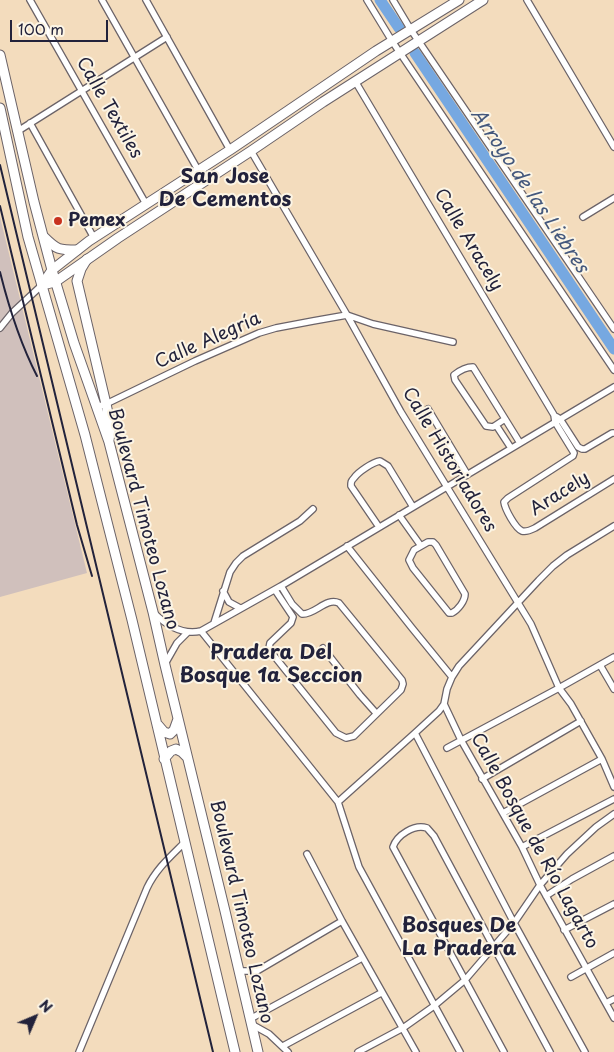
<!DOCTYPE html>
<html>
<head>
<meta charset="utf-8">
<style>
	body { margin:0 }
	#map { position:relative; width:614px; height:1052px; overflow:hidden; background:#f3dcbd; font-family:"Playpen Sans",sans-serif }
	canvas { display:block }
	.north { position:absolute; left:10px; top:992px; width:50px; height:50px; -webkit-text-stroke:4px #fcf5e5; paint-order:stroke; rotate:45deg; font-size:14px; font-weight:700; line-height:20px; text-align:center; color:#22223b }
	.north::after { content:''; display:block; margin:auto; width:18px; height:22px; background:#22223b; clip-path:polygon(50% 0,100% 100%,50% 72%,0 100%) }
	.scale { position:absolute; left:10px; top:20px; width:98px; height:22px; box-sizing:border-box; border:2px solid #22223b; border-top:0; padding-left:6px; font-size:15px; line-height:18px; white-space:nowrap; color:#22223b; -webkit-text-stroke:4px #fcf5e5; paint-order:stroke }
</style>
</head>
<body>
<div id="map">
<canvas width="614" height="1052"></canvas>
<div class="north">N</div>
<div class="scale">100 m</div>
</div>
<script>
const g = document.querySelector('canvas').getContext('2d');
g.lineJoin = 'round';
function paint(path, color) { g.fillStyle = color; g.fill(path, 'evenodd'); }
function stroke(path, color, width, dash) { g.strokeStyle = color; g.lineWidth = width; g.lineCap = dash ? 'butt' : 'round'; g.setLineDash(dash || []); g.stroke(path); }
function label(font, color, halo, rows, align = 'center') {
  g.font = font + ' "Playpen Sans",sans-serif'; g.lineWidth = 4; g.setLineDash([]); g.textBaseline = 'middle'; g.strokeStyle = halo; g.fillStyle = color; for (const [text, x, y, turn = 0] of rows) {
    g.save(); g.translate(x, y); g.rotate((+turn || 0) * Math.PI / 180); g.textAlign = isNaN(turn) ? turn : align; if (halo) g.strokeText(text, 0, 0); g.fillText(text, 0, 0); g.restore();
  }
}
paint(new Path2D(`
	M0,217L87,573L0,597Z`), '#d0c0bc');
stroke(new Path2D(`
	M380,0L399,28
	M415,53L614,349`), '#76a8e1', 11);
const street = new Path2D(`
	M30,0L146,204
	M102,0L198,170
	M146,0L230,150
	M367,0L392,41L614,370
	M393,0L411,30L614,329
	M527,0L614,147
	M355,81L526,368L554,415L555,422L574,453L573,456L508,498L504,502C505,509 515,528 522,531C526,532 531,530 535,528L614,479
	M30,123L94,238
	M18,131L167,37
	M251,151L347,315L401,412L531,624L559,688L571,704L602,759L614,787
	M583,217L614,198
	M0,328L12,313L42,285
	M96,407L106,404L195,361L259,333L276,328L313,321L347,315L373,324L453,342
	M428,409L467,474
	M557,417L560,419L578,447L582,449H585L612,433H614
	M505,419L493,427L486,426L455,380L454,375C459,371 467,367 473,367L520,443
	M496,425L511,448
	M399,515L421,546
	M379,527L351,486C351,482 351,481 354,478C358,472 373,462 380,461L388,466L413,507
	M428,542H433L436,545L465,594C465,601 458,610 452,613H449L413,568L409,560L414,550Z
	M347,546L412,628L452,677
	M275,590L293,617L291,623L270,643L269,648L271,652L336,733L346,738L354,736L401,690L403,684L402,680L339,603C326,597 315,615 302,614L292,604L281,586
	M223,591L229,602L240,608
	M154,613C167,626 183,635 201,631L281,586L614,387
	M214,623L230,572L236,563L243,556L300,521L313,509
	M201,631L338,802L359,867L460,1052
	M323,648L360,695L376,713
	M165,664L177,643L187,633
	M600,665L614,689
	M444,704L461,740L522,847L540,885L614,1018
	M415,733L514,923L585,1052
	M447,748L559,688L614,657
	M482,779L581,721
	M338,802L415,733L439,711L444,704L447,689L452,677L459,666L539,580L553,566L567,555L614,526
	M503,813L602,759
	M522,847L614,799
	M307,854L342,921L416,1052
	M546,896L572,879L614,856
	M564,930L614,904
	M239,971H257L342,921
	M571,977L614,953
	M606,1003L614,999
	M250,1019L362,958
	M251,1024L269,1034L288,1052
	M283,1046L381,993
	M79,1052L147,888C156,869 170,857 185,842
	M358,1052L403,1028L434,1006L465,980L514,923L540,885L567,854L596,827L614,814
	M504,1052L393,847C397,835 414,824 427,828L434,836L550,1052`);
const secondary = new Path2D(`
	M42,285L55,282L118,238L251,151L323,102L483,0
	M42,285L52,270L89,241L230,150L376,51L459,0`);
const primary = new Path2D(`
	M0,55L34,202L52,270L74,343L109,442L153,612L165,665L225,911L258,1052
	M0,108L28,237L85,435L132,620L235,1052
	M44,237C57,250 59,250 77,250
	M87,259L81,269L77,281L106,404L111,427L109,440
	M158,725L164,732L170,734L174,730L178,719
	M164,759L171,751L176,749L182,752L187,757`);
stroke(street, '#6b6368', 8);
stroke(secondary, '#6b6368', 11);
stroke(primary, '#6b6368', 11);
stroke(street, '#fff', 5.5);
stroke(secondary, '#fff', 9);
stroke(primary, '#fff', 9);
stroke(new Path2D(`
	M0,165L213,1052
	M0,206L77,525L92,576
	M0,272C9,308 20,343 37,376`), '#22223b', 2);
for (const [x, y, r, color] of [
	[58,221,5,"#c8321e"]
]) { const dot = new Path2D(); dot.arc(x, y, r, 0, 2 * Math.PI); g.fillStyle = color; g.fill(dot); stroke(dot, '#fcf5e5', 2); }
label('18px', '#22223b', '#fcf5e5', [
	["Calle Textiles",109,108,60],
	["Calle Aracely",468,240,59],
	["Calle Alegría",208,341,-24],
	["Calle Historiadores",449,460,59],
	["Aracely",560,494,-32],
	["Boulevard Timoteo Lozano",143,519,75],
	["Calle Bosque de Río Lagarto",534,841,61],
	["Boulevard Timoteo Lozano",241,912,77]
]);
label('bold 18px', '#22223b', '#fcf5e5', [
	["Pemex",68,221]
], 'left');
label('italic 19px', '#44587d', '#fcf5e5', [
	["Arroyo de las Liebres",529,191,56]
]);
label('bold 20px', '#22223b', '#fcf5e5', [
	["San Jose",225,177],
	["De Cementos",225,200],
	["Pradera Del",271,653],
	["Bosque 1a Seccion",271,676],
	["Bosques De",459,926],
	["La Pradera",459,949]
]);
</script>
</body>
</html>
